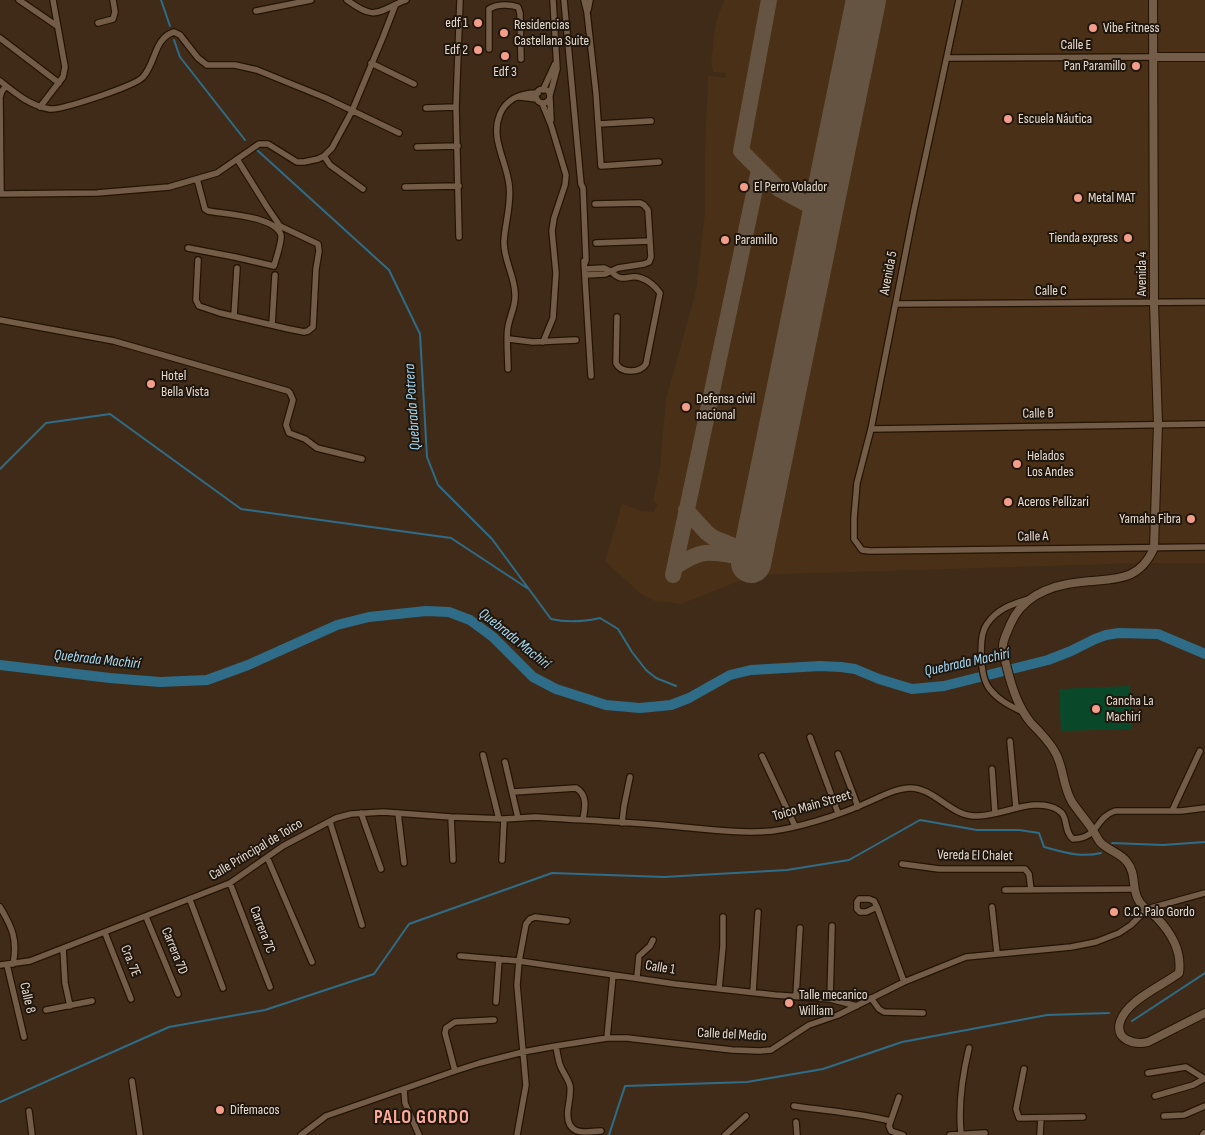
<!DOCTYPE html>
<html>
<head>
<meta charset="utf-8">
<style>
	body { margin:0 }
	canvas { display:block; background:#3f2b18 }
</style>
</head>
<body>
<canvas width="1205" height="1135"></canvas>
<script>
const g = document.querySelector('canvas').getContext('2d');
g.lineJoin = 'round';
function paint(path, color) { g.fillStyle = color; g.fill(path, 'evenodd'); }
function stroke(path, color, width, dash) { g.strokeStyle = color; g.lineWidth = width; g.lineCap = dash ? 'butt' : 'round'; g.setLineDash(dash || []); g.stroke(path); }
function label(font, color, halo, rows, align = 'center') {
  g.font = font + ' "Sofia Sans Condensed",sans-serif'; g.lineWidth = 4; g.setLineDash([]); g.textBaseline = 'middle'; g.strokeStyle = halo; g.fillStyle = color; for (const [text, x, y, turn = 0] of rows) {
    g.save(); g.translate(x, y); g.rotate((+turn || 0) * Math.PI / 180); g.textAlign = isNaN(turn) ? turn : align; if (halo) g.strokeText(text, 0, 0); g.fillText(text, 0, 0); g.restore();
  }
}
paint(new Path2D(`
	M724,0H1205V563H1143L754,575L681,604L655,601L641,594L605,561L622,504L642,511L654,512L658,504L653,502L660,467L666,399L696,291L705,213V152L708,76L725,78L726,75V73L713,72L711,62L716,22Z`), '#493017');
paint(new Path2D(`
	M1130,686L1132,729L1061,731L1059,689Z`), '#094929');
stroke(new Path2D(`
	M161,0L170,26
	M174,40L180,57L245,140
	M257,150L389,270L420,334L427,457L438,485L492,539L551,619C568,623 582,622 600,618L618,629L632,652L646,670L656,678L676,686
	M0,469L46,423L110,414L241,509L451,538L527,588
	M1112,843L1163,845L1205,842
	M1132,1021L1205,973
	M0,1102L169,1027L265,1010L374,974L409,924L552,873L664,877L787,870L849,860L920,820L977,830H1019L1039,833L1044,847C1063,852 1081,858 1101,853
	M609,1135L625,1086L747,1082L823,1069L902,1042L1047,1015L1109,1013`), '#2e6c88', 2);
stroke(new Path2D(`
	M0,665L110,678L160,682L207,680L248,665L337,625L369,617L426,611L449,612L470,620L493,637L533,677L556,689L606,705L640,708L671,705L689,698L730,675L751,670L820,666L841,667L855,669L879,679L912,689L944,686L1048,660L1071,651L1095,639L1106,635L1119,633L1158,634L1205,654`), '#2e6c88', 10);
stroke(new Path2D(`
	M769,0L741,151L779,189L823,213
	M686,510L707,533L714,538L753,554
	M675,567C704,547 710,552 744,557
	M673,575L759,170`), '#665442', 16);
stroke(new Path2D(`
	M751,563L866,0`), '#665442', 40);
const street = new Path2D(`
	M19,0L57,26
	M347,0C377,22 377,11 406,0
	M564,0L581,184L583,188L586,260L585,263
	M584,0L587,12L596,93L601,166L659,162
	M959,0L914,210L871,429L857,483L854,518V539L862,550L870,551L1205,547
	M588,10L590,0
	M256,11L311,0
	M98,23L113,19L115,12L113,0
	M0,38L59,83
	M489,49V9C497,4 509,4 518,7L520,13L521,59
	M947,58L1155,57
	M371,63L414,84
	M0,81C15,93 30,106 50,109C62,110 135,86 143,77C156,63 154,38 174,32L180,35L198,58L207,65H235L257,70L326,98L399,133
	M536 96a7 7 0 1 1 14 0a7 7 0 1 1-14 0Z
	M543,90L555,64
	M550,95L557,69L553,0
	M520,97L537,99
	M550,99L551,120
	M542,103L551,125L566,175L565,185L554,218L552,231L556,273L553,318L543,342
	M40,107L63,77L65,67L53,0
	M426,108L456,107
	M599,124L651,121
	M417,147L458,146
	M324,156L330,165L363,189
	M405,187L459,186
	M0,194L97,193L169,187L217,173L259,144H268L297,162H304L318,159L324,156L332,148L352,111L383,37L395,6
	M1,194L0,97L2,91L6,86
	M459,237L456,107L460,0
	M596,243L650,241
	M188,248L235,257L274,266C276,259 282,241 281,235C275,216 225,214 208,211L205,209L197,179
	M198,260L196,300L199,306L220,313L289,329L304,332L308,331L313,327L316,269L319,251L318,244L280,226L267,207L237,159
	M584,261L591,376
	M585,269L604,268L610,271
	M611,271C623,285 628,273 641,278C648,280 656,287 660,293L646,364C640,373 621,374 616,363L617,317
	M586,275L605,274L618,268L644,264L649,262L651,257L648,210L644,205L640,203L595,204
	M896,304L1205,302
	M234,316L237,268
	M0,320L114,341L288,391L290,393L293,400L286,425L289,433L305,439L317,448L362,459
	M272,325L275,275
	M509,339L533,342L576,340
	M508,369C508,357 506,337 508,327C510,315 516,306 515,294C515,276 503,259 504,241C505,223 512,203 509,184C506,160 490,138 500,114C507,98 522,93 538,93
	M871,429L1205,424
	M1023,712C1010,706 998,700 989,688C980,676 978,636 987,624C997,609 1012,604 1029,599
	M810,737L838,813
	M1010,741L1016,808
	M838,754L858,807
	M483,755L499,819
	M762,756L795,826
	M505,762L518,818
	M992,769L995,813
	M513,792L576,788C588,795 585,808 583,819
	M1172,811L1200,751
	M361,813L381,869
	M398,813L404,863
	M451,817L453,860
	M330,822L362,925
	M622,823L624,806L630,777
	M267,857L312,962
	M502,860L504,819
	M902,864L939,869H1025L1029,874L1031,890
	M230,883L270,987
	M1005,890L1134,889
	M190,900L223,988
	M0,907C12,927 18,940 13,964
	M877,907L866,912H860L857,909V902L859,899H869L874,901L877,907L904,982
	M992,907L997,953
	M146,917L178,994
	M105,933L131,999
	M63,949L65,983L70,1006
	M460,956L519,961L675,984L775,995L830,999L857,1006
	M0,965L30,961L230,883L283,846L336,818L351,814L383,812L451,817L504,819L535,817C580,820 625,822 671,826C704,829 739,834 772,831C797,828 836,816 859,806C875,800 892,789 909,788C934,787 949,815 974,816C998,818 1035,795 1058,810C1069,816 1063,831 1073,839C1100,838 1094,818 1115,811H1181L1205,808
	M7,965L24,1037
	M637,977L639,956L650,946L653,940
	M719,989L723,946V917
	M753,992L758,912
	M796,996L800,928
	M871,998L879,1009L884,1012L923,1013
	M830,999L832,926
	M496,1002L499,959
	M46,1010L92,1001
	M607,1038L613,975
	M556,1046C557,1052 558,1059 560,1065C563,1073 568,1078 570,1086C571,1094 569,1102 568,1109C565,1135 582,1133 601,1131
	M1024,1069L1016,1109L1019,1118L1083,1117
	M455,1071L445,1033L446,1028L455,1022L494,1020
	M1148,1073L1186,1067L1205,1079
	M132,1081L140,1135
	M404,1090L405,1103L419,1135
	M1155,1096L1193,1085L1204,1079
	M899,1097L889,1126L891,1131L903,1135
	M794,1106C826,1111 859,1113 890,1121
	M29,1111L32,1135
	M1164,1116L1184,1115L1205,1106
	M796,1122L797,1135
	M961,1134C958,1104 962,1077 969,1048
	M301,1135L326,1116L455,1071L480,1063L523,1052L556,1046L607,1038H627L732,1050L760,1051L771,1050L809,1025L838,1015L904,982L966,957L1071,947L1096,942L1119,933L1131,925L1147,909L1205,893
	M517,1135L526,1085L517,985L519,961L526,924L530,919L535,917L567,921
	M725,1135L746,1116
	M950,1135L985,1133L984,1135
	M1040,1135L1041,1118`);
const secondary = new Path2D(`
	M1153,0L1154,304L1158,424L1154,548C1138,584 1112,578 1081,582C1051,585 1022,596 1010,625C1008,631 1003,639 1003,646C1002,653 1006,662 1007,668C1012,688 1018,707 1031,723C1040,732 1049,741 1055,752C1064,767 1062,785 1072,802C1078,811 1086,820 1092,829C1095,833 1097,838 1100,842C1107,850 1121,853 1127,862C1137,874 1131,889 1139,901C1143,908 1152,913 1158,919C1173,935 1182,952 1179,973C1162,986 1127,1000 1120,1022C1115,1040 1134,1045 1148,1042L1205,1013
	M1155,57H1205
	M1204,1135L1205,1134`);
stroke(street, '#251302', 8);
stroke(secondary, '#251302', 10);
stroke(street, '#735d49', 5.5);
stroke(secondary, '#735d49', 8);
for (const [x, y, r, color] of [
	[478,23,5,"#f49d8b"],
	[1093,28,5,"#f49d8b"],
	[504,33,5,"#f49d8b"],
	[478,50,5,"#f49d8b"],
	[505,56,5,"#f49d8b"],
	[1136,66,5,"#f49d8b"],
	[1008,119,5,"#f49d8b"],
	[744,187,5,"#f49d8b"],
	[1078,198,5,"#f49d8b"],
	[1128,238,5,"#f49d8b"],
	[725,240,5,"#f49d8b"],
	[151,384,5,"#f49d8b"],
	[686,407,5,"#f49d8b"],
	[1017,464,5,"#f49d8b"],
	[1008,502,5,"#f49d8b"],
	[1191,519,5,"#f49d8b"],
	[1096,709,5,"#f49d8b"],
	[1114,912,5,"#f49d8b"],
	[789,1003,5,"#f49d8b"],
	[220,1110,5,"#f49d8b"]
]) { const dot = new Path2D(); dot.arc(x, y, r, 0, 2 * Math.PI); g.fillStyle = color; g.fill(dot); stroke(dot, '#1f160e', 2); }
label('14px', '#e7dace', '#1f160e', [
	["edf 1",468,23,"right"],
	["Residencias",514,25],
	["Castellana Suite",514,41],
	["Vibe Fitness",1103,28],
	["Edf 2",468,50,"right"],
	["Pan Paramillo",1126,66,"right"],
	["Edf 3",505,72,"center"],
	["Escuela Náutica",1018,119],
	["El Perro Volador",754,187],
	["Metal MAT",1088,198],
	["Tienda express",1118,238,"right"],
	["Paramillo",735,240],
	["Hotel",161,376],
	["Bella Vista",161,392],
	["Defensa civil",696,399],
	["nacional",696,415],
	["Helados",1027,456],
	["Los Andes",1027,472],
	["Aceros Pellizari",1018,502],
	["Yamaha Fibra",1181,519,"right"],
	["Cancha La",1106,701],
	["Machirí",1106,717],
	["C.C. Palo Gordo",1124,912],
	["Talle mecanico",799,995],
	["William",799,1011],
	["Difemacos",230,1110]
], 'left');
label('14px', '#e7dace', '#1f160e', [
	["Calle E",1076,45],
	["Avenida 5",889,273,-79],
	["Avenida 4",1142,274,-90],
	["Calle C",1051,291],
	["Calle B",1038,414,-1],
	["Calle A",1033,537,-1],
	["Toico Main Street",812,806,-16],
	["Calle Principal de Toico",256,850,-31],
	["Vereda El Chalet",975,856,1],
	["Carrera 7C",262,930,69],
	["Carrera 7D",174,951,68],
	["Cra. 7E",130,961,68],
	["Calle 1",660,968,9],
	["Calle 8",27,998,77],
	["Calle del Medio",732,1035,3]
]);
label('italic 15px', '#a9dcf6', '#1f160e', [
	["Quebrada Potrera",413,407,-94],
	["Quebrada Machirí",514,639,39],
	["Quebrada Machirí",97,660,6],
	["Quebrada Machirí",967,663,-12]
]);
g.letterSpacing = '1px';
label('bold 19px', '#fba998', '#1f160e', [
	["PALO GORDO",422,1118]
]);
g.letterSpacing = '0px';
</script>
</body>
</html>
